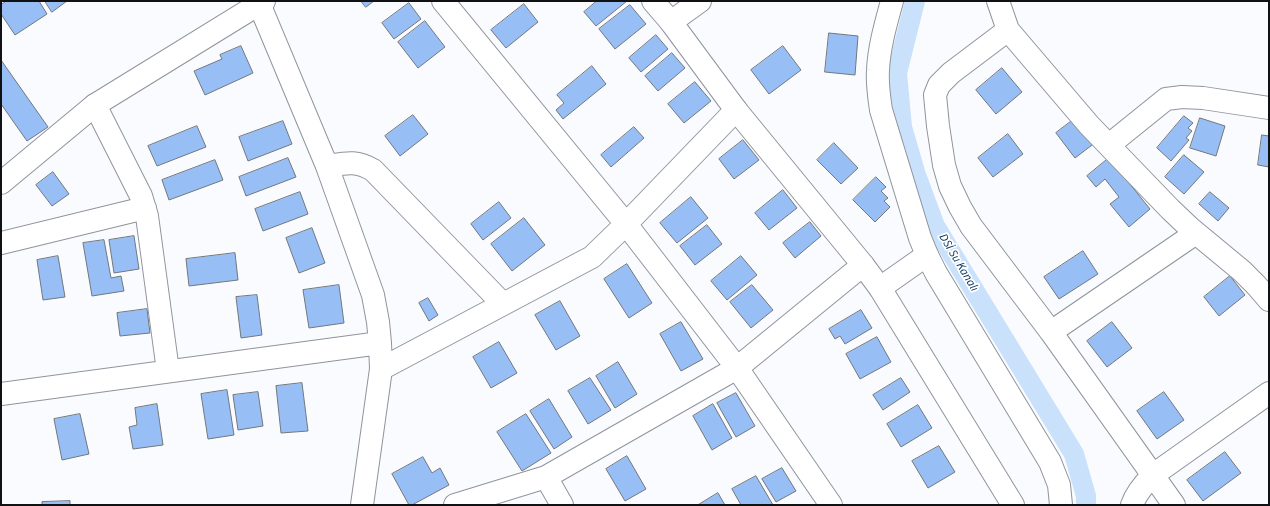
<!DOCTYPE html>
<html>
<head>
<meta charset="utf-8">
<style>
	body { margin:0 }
	#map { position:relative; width:1270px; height:506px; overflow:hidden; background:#f9fbfe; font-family:"Source Sans 3",sans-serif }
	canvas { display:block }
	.frame { position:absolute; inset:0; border:2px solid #0f1113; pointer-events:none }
</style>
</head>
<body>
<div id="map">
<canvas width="1270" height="506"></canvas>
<div class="frame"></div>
</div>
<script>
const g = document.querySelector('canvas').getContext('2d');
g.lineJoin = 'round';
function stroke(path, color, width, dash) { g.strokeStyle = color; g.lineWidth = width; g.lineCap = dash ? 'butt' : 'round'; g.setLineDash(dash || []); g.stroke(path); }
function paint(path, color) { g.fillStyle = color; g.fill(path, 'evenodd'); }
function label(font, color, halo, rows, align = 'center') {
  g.font = font + ' "Source Sans 3",sans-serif'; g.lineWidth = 3.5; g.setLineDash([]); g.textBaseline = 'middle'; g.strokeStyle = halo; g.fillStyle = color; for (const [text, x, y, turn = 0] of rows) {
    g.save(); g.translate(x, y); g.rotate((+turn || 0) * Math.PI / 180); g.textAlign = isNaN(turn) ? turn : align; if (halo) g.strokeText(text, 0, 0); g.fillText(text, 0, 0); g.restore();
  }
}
stroke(new Path2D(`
	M915,1L897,73L902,127L916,175L935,226L1074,454L1086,496V505`), '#c9e1fb', 20);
const building = new Path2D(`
	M7,1H39L47,14L15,35L1,14V5Z
	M45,1H67L52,12Z
	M361,1H374L366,7Z
	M597,1H627L596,26L584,12Z
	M409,3L421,19L394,39L382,23Z
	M524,4L538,22L506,48L491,30Z
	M630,5L646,24L615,49L599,29Z
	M425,21L445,47L418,68L398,42Z
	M829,33L858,36L855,75L825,72Z
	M656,35L668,49L641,72L629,58Z
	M241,46L253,73L205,95L194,71L222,59L220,55Z
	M783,46L801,70L769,94L751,70Z
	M672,53L685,68L658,91L645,76Z
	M1,60L48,127L27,141L1,104Z
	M592,66L606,84L563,119L556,110L564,103L557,95Z
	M1002,68L1022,92L996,114L976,90Z
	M695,82L711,101L684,123L668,104Z
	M413,115L428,134L400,156L385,136Z
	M1184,116L1193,123L1188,128L1192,131L1186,138L1189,140L1171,161L1157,148Z
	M1077,117L1096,142L1075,158L1056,133Z
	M1200,118L1225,126L1216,156L1190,148Z
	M283,121L292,144L248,161L239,137Z
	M197,126L206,147L157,166L148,146Z
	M634,127L644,138L611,167L601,155Z
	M1008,134L1023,154L993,177L978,158Z
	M1262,135L1269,136V167L1258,165Z
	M743,140L759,160L734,179L719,159Z
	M834,143L858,168L841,184L817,160Z
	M1184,155L1204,172L1184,194L1165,177Z
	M288,158L296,177L246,196L239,177Z
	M1109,158L1150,209L1129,227L1110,204L1119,197L1105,179L1096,187L1087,176Z
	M215,160L223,180L169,200L162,180Z
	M53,172L69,194L52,206L36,185Z
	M876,177L886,187L881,191L888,198L884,201L890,207L875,222L853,200Z
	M783,190L797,208L769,230L755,213Z
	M300,192L308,214L263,231L255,209Z
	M1210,192L1229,208L1218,221L1199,204Z
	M691,197L708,218L677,243L660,223Z
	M499,202L511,218L483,240L471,224Z
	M524,218L545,245L512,271L491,244Z
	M810,222L821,236L795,258L783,243Z
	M707,225L722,244L695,265L680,246Z
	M312,228L325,263L299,273L286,238Z
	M134,236L139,269L114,273L109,240Z
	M104,240L111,278L121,276L124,291L92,296L83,243Z
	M1083,251L1098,274L1059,299L1044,277Z
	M235,253L238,280L189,286L186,259Z
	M58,256L65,297L43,300L37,260Z
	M741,256L757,275L727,300L711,281Z
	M627,264L652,303L629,318L604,279Z
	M1230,276L1245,295L1219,316L1204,297Z
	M339,285L344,323L309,328L303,290Z
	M752,285L773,310L751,328L730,302Z
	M257,295L262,335L241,338L236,297Z
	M428,298L438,315L429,321L419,303Z
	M560,301L580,336L556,350L535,315Z
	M147,309L150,333L120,336L117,313Z
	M861,310L872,328L845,344L840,336L835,339L829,329Z
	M681,322L703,359L681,371L660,334Z
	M1112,322L1132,348L1107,367L1087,341Z
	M877,337L891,362L860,379L846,354Z
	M499,342L517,373L491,388L473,357Z
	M618,362L637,394L615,408L596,376Z
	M590,378L611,410L588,424L568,391Z
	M901,378L910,392L883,410L873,395Z
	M302,383L308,431L281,433L276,386Z
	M227,390L234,435L208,439L201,394Z
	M258,392L263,426L238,430L233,395Z
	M1164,392L1184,420L1157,439L1137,411Z
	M736,393L755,426L736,437L717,403Z
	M549,399L572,437L554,449L530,411Z
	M157,404L163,445L133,449L129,427L137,425L135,408Z
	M713,404L732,438L712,450L693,416Z
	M918,405L932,428L901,447L887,424Z
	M80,414L89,454L62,460L54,419Z
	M526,414L551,453L522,471L497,432Z
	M939,446L955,472L928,488L912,461Z
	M1225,452L1241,473L1203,501L1187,480Z
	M627,456L646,489L625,501L606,469Z
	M423,457L432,473L440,468L449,485L412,505H409L392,474Z
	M782,468L796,491L776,502L762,479Z
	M756,476L773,505H741L732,489Z
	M718,493L725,505H698Z
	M70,501V505H42V502Z`);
paint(building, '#97bff5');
stroke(building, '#72777d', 1);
const minor = new Path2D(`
	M258,1L327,166L373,295L378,322L380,343L381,369L362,505
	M443,1L626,224L737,368L831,505
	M998,1L1008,30L1089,125L1170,209L1190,228L1242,271L1256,285L1269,300
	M671,22L700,1
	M1008,30L951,73L939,85L935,95L938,126L944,165L950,186L960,207L971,226L1051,332L1174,505
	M95,105L141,196L147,216L168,371
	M1109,145L1166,99L1182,97L1203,98L1269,108
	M327,166C346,163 356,160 373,170L503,304
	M1,243L145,208
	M880,288L927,255
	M1051,332L1196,233
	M381,369L592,257L626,224L736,110
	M1,394L380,343
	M546,477L562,505
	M455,505L546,477L737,368L863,265
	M1132,505C1136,493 1144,484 1153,475L1269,393`);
const tertiary = new Path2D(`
	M653,1L671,22L736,110L863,265L880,288L1013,505
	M892,1C886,23 879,47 878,70C877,84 879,97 881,110L920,238L927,255L936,273L1050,462L1059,485L1061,505
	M1,183L95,105L264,1`);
stroke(minor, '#90949b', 24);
stroke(tertiary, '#90949b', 24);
stroke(minor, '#fff', 22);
stroke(tertiary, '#fff', 22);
label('italic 12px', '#053159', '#fff', [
	["DSİ Su Kanalı",958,263,59]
]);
</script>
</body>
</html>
